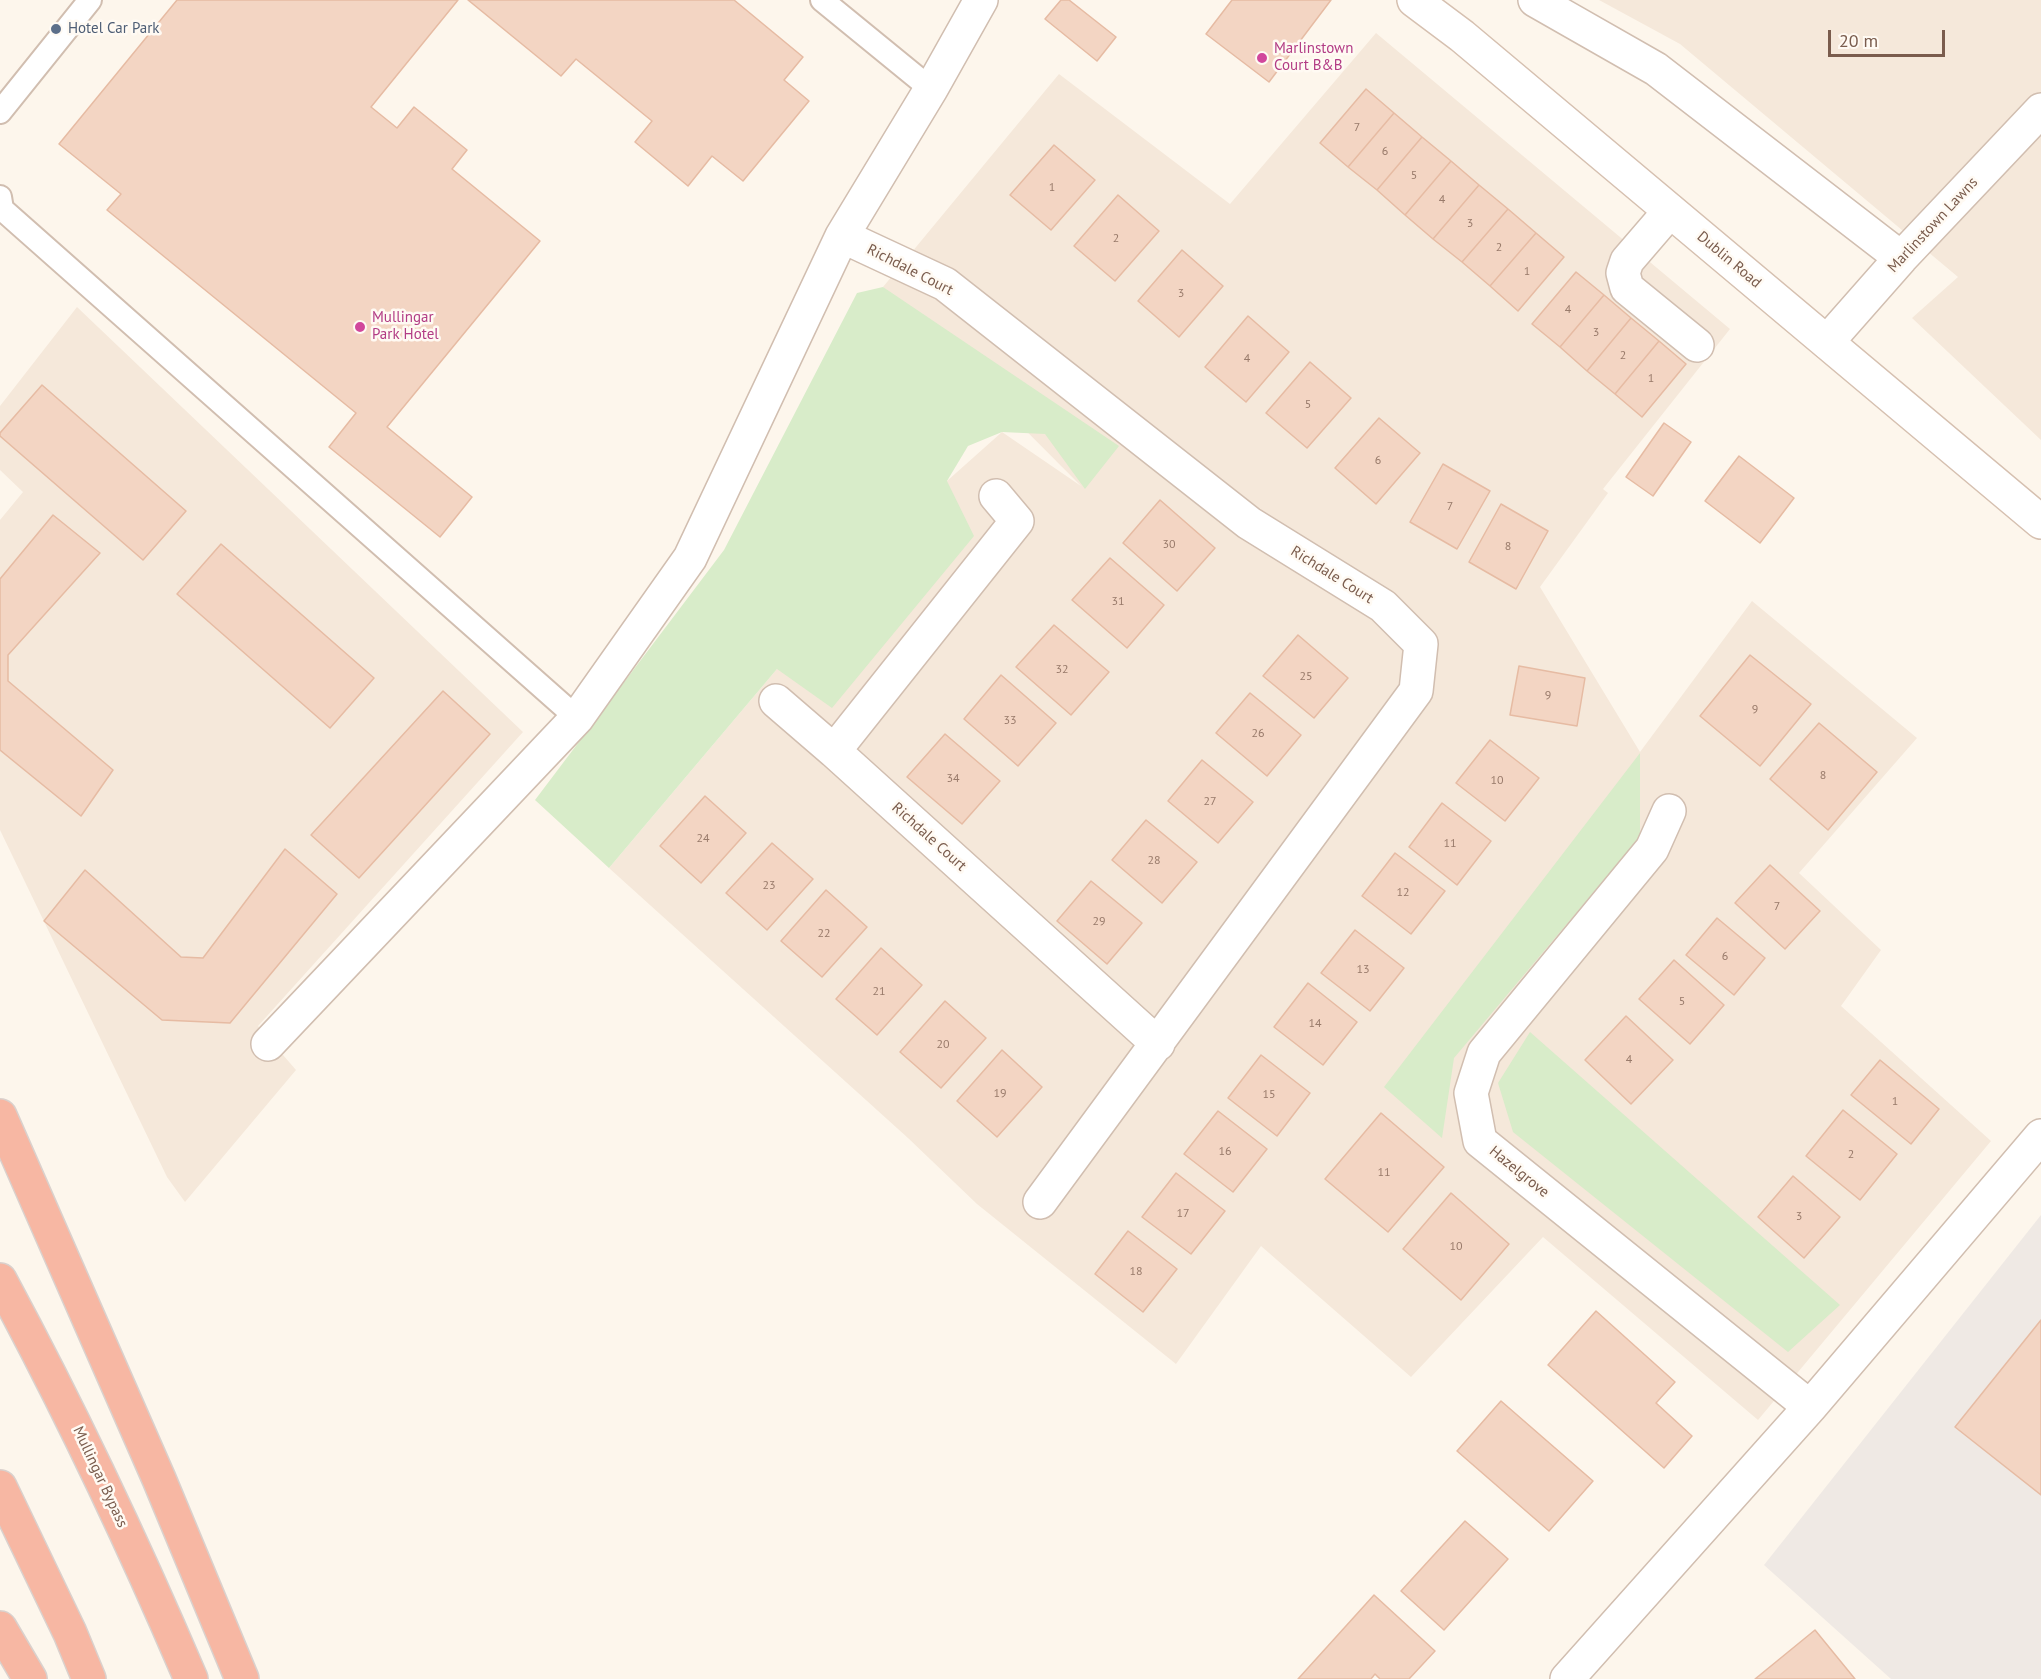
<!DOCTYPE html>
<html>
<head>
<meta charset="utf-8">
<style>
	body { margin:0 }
	#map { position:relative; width:2041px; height:1679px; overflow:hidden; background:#fdf6ec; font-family:"PT Sans",sans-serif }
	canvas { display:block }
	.scale { position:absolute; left:1828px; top:30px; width:117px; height:27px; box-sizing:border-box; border:3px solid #7a5c4d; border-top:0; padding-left:8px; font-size:18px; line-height:21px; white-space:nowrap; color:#7a5c4d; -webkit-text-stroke:4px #fffaf3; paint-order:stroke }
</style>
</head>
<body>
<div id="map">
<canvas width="2041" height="1679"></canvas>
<div class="scale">20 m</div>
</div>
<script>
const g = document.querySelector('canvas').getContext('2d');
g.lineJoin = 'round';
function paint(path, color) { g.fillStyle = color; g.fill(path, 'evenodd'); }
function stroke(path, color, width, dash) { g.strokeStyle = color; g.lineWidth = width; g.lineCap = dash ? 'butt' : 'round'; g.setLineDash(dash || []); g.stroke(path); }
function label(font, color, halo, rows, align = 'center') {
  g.font = font + ' "PT Sans",sans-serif'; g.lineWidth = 5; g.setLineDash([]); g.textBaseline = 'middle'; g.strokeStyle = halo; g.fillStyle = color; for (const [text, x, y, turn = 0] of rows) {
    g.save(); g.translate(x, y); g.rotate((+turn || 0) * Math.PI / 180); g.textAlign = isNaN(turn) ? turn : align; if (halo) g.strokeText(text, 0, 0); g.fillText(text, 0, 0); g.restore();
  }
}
paint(new Path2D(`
	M1599,0H2041V440L1912,318L1958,277L1680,44Z
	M1376,33L1730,329L1603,489L1608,493L1540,587L1640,752L1752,601L1917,738L1799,873L1881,950L1841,1006L1991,1141L1758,1420L1543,1237L1411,1377L1261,1246L1176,1364L977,1204L908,1138L609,868L777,669L947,481L1002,432L1081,486L883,287L1059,74L1230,204Z
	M77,307L523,732L258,1026L296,1070L185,1202L167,1177L0,830V520L23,492L0,470V406Z`), '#f5e8da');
paint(new Path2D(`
	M2041,1215V1679H1891L1764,1565Z`), '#efe9e4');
paint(new Path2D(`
	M883,287L1119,446L1085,489L1045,434L1002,432L968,446L947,481L974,536L832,708L777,669L609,868L535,800L724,550L857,293Z
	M1640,753V837L1454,1058L1442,1138L1384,1087Z
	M1530,1032L1840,1305L1788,1352L1513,1132L1498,1083Z`), '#d8ecc9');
const building = new Path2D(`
	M177,0H458L371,107L397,128L414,107L467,150L452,169L540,241L387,427L472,497L440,537L329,447L356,413L107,210L121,194L59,144Z
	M468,0H734L803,57L784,80L809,101L743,181L712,156L688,186L635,142L652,121L576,59L561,76Z
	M1061,0H1069L1116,37L1097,61L1045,19Z
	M1232,0H1331L1269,82L1206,34Z
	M1366,89L1394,113L1348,167L1320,143Z
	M1394,113L1422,137L1377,190L1348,167Z
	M1422,137L1451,161L1405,215L1377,190Z
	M1054,145L1095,180L1051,230L1010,195Z
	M1451,161L1479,185L1433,239L1405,215Z
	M1479,185L1508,209L1462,262L1433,239Z
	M1118,195L1159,231L1115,281L1074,246Z
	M1508,209L1536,233L1490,286L1462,262Z
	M1536,233L1564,257L1518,311L1490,286Z
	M1182,250L1223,286L1179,337L1138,301Z
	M1576,272L1604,295L1560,347L1532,324Z
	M1604,295L1631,318L1587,371L1560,347Z
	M1248,316L1289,352L1246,402L1205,367Z
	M1631,318L1659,341L1615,394L1587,371Z
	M1659,341L1686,364L1642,417L1615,394Z
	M1310,362L1351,398L1307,448L1266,413Z
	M42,385L186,511L143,560L0,436V433Z
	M1379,418L1420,453L1376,504L1335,468Z
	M1664,423L1691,442L1653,496L1626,477Z
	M1739,456L1794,498L1760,543L1705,501Z
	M1443,464L1490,491L1457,549L1410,522Z
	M1160,500L1215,548L1177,591L1123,543Z
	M1501,504L1548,531L1516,589L1469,562Z
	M53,515L100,553L8,655V681L113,770L81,816L0,750V579Z
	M221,544L374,678L330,728L177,594Z
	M1110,558L1164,605L1127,648L1072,600Z
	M1054,625L1109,672L1071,715L1016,667Z
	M1298,635L1348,678L1314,718L1263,676Z
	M1750,655L1811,704L1760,766L1700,716Z
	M1519,666L1585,678L1577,726L1510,715Z
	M1001,675L1056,723L1018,766L964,719Z
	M443,691L490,734L359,878L311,835Z
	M1250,693L1301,735L1267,776L1216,733Z
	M1819,723L1877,772L1828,830L1770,779Z
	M945,734L1000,781L962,824L907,777Z
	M1490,740L1539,778L1505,821L1456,783Z
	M1202,760L1253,802L1218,843L1168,801Z
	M705,796L746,833L701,883L660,846Z
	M1442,803L1491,841L1457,885L1409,847Z
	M1146,820L1197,862L1162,903L1112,860Z
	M772,843L813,879L767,930L726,893Z
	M285,849L337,894L230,1023L162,1020L44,921L85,870L181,957L203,958Z
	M1395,853L1445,891L1411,934L1362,896Z
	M1770,865L1820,911L1785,949L1735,903Z
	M1091,881L1142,923L1107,964L1057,921Z
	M826,890L867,927L822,977L781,941Z
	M1717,918L1765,958L1734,995L1686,955Z
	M1355,930L1404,968L1370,1011L1321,973Z
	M881,948L922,985L877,1035L836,999Z
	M1674,960L1724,1005L1690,1044L1639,999Z
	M1308,983L1357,1022L1323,1065L1274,1027Z
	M945,1001L986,1038L941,1088L900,1052Z
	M1626,1016L1673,1060L1631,1104L1585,1060Z
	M1002,1050L1042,1087L997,1137L957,1101Z
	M1261,1055L1310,1093L1277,1136L1228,1098Z
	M1880,1060L1939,1109L1911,1144L1851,1095Z
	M1843,1110L1897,1154L1860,1200L1806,1156Z
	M1218,1111L1267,1149L1233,1192L1184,1154Z
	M1381,1113L1444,1167L1388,1232L1325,1179Z
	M1176,1173L1225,1211L1191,1254L1142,1217Z
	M1793,1176L1840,1217L1804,1258L1758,1217Z
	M1451,1193L1509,1244L1461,1300L1403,1249Z
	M1128,1231L1177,1269L1143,1312L1095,1274Z
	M1596,1311L1675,1382L1656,1403L1692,1436L1664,1468L1548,1365Z
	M2041,1320V1495L1955,1427Z
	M1501,1401L1593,1481L1549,1531L1457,1451Z
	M1465,1521L1508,1559L1444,1630L1401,1591Z
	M1374,1595L1435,1651L1409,1679H1380L1375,1674L1371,1679H1298Z
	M1815,1630L1855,1679H1755Z`);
paint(building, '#f3d5c3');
stroke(building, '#e6bba3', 1.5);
const lane = new Path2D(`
	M822,0L931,89
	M0,112L90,0
	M0,197L2,209L577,718`);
const street = new Path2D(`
	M1535,0L1656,69L1901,258
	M1670,211L1627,261L1623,273L1627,288L1697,345
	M842,236L945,284L1249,523L1383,606L1421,644L1416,691L1040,1202
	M1827,342L1901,258L2041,110
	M996,496L1017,521L834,751L1158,1044
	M776,701L834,751
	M1669,811L1652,849L1484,1053L1471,1093L1480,1141L1810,1407
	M268,1044L577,718L690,558L842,236L931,89L981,0
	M1567,1679L1810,1407L2041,1136`);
const secondary = new Path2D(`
	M1414,0L1462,36L2041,522`);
const highway = new Path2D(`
	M0,1116L159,1479L242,1679
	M0,1280C70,1410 133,1543 191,1679
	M0,1487L70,1633L89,1679
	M0,1628L30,1679`);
stroke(lane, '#d1beb0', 26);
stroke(street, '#d1beb0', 36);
stroke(secondary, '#d6c0b0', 36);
stroke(highway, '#dad1cd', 36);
stroke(lane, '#fff', 22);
stroke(street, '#fff', 33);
stroke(secondary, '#fff', 33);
stroke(highway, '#f7b7a3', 33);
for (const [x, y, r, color] of [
	[56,29,6,"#5c6f8a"],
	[1262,58,6,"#d1479c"],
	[360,327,6,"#d1479c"]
]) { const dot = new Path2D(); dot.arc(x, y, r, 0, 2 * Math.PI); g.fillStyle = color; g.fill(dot); stroke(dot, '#fffaf3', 2); }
label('12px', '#987a6a', null, [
	["7",1357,128],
	["6",1385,152],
	["5",1414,176],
	["1",1052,188],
	["4",1442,200],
	["3",1470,224],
	["2",1116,239],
	["2",1499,248],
	["1",1527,272],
	["3",1181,294],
	["4",1568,310],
	["3",1596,333],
	["2",1623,356],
	["4",1247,359],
	["1",1651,379],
	["5",1308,405],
	["6",1378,461],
	["7",1450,507],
	["30",1169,545],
	["8",1508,547],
	["31",1118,602],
	["32",1062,670],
	["25",1306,677],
	["9",1548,696],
	["9",1755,710],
	["33",1010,721],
	["26",1258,734],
	["8",1823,776],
	["34",953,779],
	["10",1497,781],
	["27",1210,802],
	["24",703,839],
	["11",1450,844],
	["28",1154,861],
	["23",769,886],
	["12",1403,893],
	["7",1777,907],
	["29",1099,922],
	["22",824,934],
	["6",1725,957],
	["13",1363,970],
	["21",879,992],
	["5",1682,1002],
	["14",1315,1024],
	["20",943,1045],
	["4",1629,1060],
	["19",1000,1094],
	["15",1269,1095],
	["1",1895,1102],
	["16",1225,1152],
	["2",1851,1155],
	["11",1384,1173],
	["17",1183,1214],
	["3",1799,1217],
	["10",1456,1247],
	["18",1136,1272]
]);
label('15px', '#4e5e75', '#fffaf3', [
	["Hotel Car Park",68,29]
], 'left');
label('15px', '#b23c85', '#fffaf3', [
	["Marlinstown",1274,49],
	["Court B&B",1274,66],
	["Mullingar",372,318],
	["Park Hotel",372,335]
], 'left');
label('15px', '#7a5c4d', '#fffaf3', [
	["Marlinstown Lawns",1933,225,-47],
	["Dublin Road",1729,260,40],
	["Richdale Court",910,270,27],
	["Richdale Court",1332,575,32],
	["Richdale Court",929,837,42],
	["Hazelgrove",1519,1172,39],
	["Mullingar Bypass",100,1477,65]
]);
</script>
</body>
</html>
